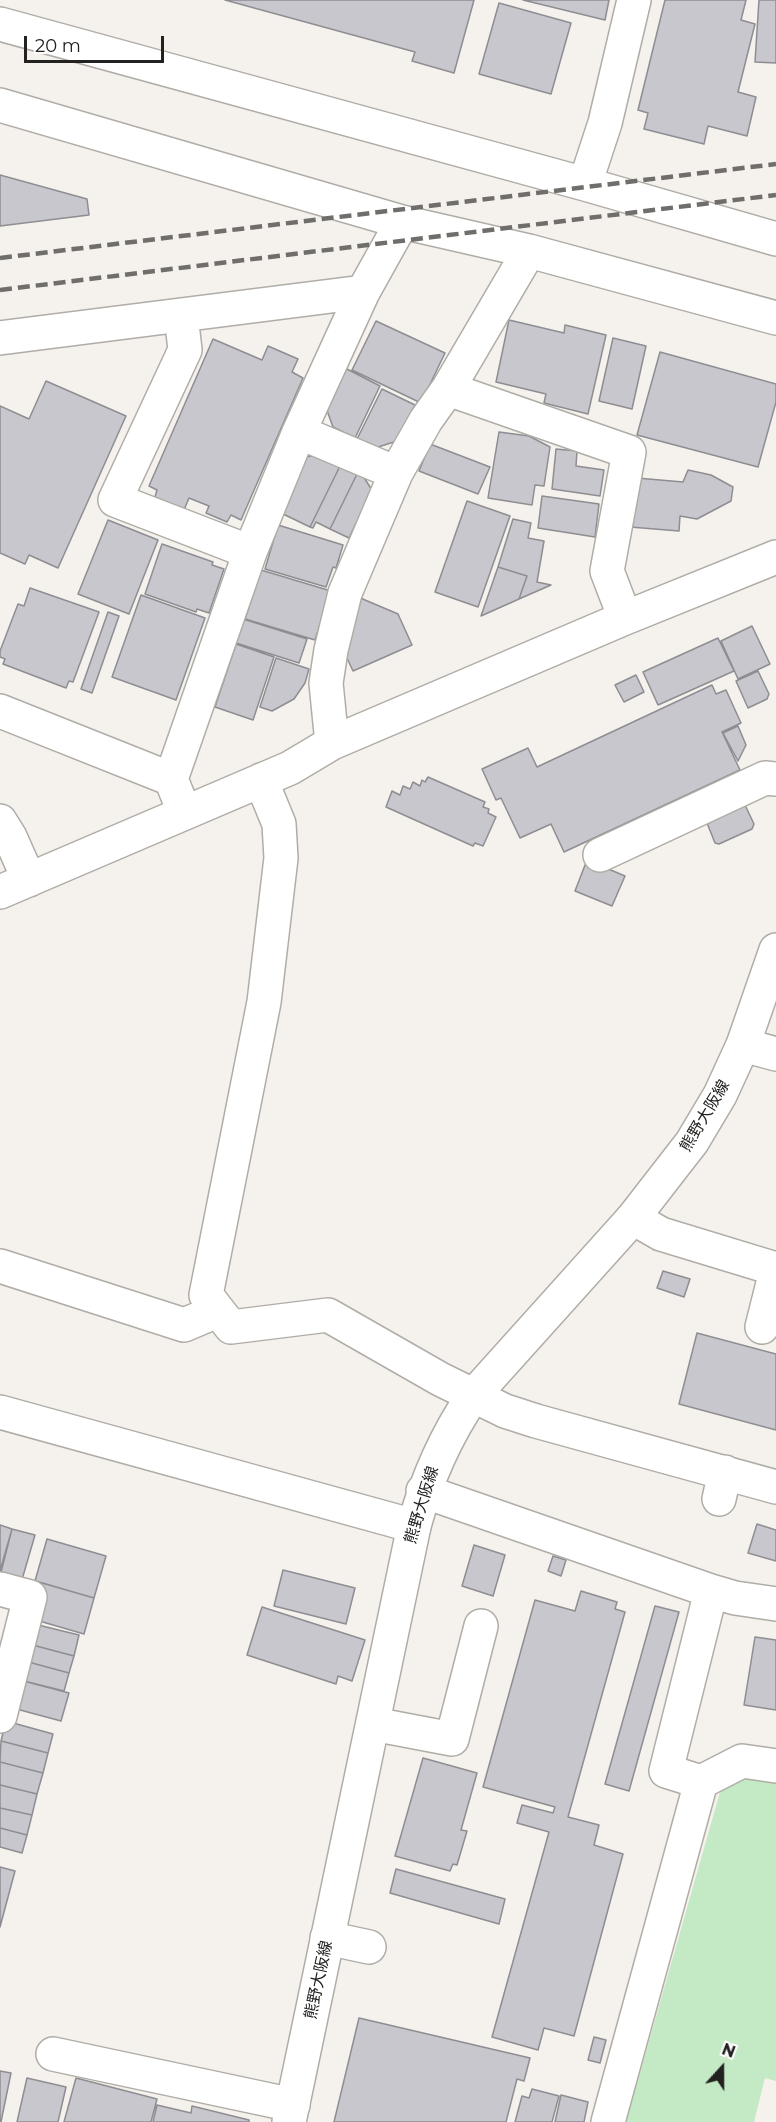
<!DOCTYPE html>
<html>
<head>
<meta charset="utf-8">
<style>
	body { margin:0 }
	#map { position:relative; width:776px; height:2122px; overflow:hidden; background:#f5f1ec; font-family:Montserrat,sans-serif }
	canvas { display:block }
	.north { position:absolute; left:692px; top:2038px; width:60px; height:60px; -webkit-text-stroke:4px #fff; paint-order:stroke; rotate:21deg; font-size:16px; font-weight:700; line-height:24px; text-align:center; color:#232220 }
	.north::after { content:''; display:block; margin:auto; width:21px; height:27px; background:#232220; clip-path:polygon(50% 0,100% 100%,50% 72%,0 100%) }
	.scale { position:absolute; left:24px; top:36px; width:140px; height:27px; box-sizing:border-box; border:3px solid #232220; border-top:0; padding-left:8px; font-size:18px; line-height:21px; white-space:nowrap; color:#232220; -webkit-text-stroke:4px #fff; paint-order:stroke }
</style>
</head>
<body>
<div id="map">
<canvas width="776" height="2122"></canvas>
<div class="north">N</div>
<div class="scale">20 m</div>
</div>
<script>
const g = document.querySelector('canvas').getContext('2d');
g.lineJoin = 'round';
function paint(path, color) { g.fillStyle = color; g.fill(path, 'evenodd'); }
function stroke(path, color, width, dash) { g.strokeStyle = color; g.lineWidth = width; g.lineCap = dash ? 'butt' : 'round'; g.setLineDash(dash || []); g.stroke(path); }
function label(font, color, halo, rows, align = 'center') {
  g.font = font + ' Montserrat,"Noto Sans JP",sans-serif'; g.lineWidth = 5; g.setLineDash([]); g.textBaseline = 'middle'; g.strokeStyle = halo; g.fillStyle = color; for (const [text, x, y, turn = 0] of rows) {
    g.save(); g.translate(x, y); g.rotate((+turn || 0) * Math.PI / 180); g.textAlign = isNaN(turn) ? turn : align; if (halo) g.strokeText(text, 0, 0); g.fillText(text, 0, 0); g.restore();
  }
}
paint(new Path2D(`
	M739,1774L776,1780V2081L765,2078L754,2122H626L720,1792Z`), '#c4eac5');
const building = new Path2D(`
	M225,0H474L454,73L412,61L415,52Z
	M523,0H609L605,20Z
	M665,0H746L741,20L755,24L738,92L756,97L747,136L708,126L704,144L644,129L648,113L638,110Z
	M759,0H776V63L755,62Z
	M499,3L571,23L551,94L479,74Z
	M0,175L87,199L89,215L0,226Z
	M509,320L564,333L565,325L606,335L588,414L544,403L546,394L496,382Z
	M376,321L445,353L421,403L352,370Z
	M613,338L646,346L632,409L599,401Z
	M213,339L262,360L268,346L298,359L292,372L303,378L241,520L231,515L227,522L206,513L209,506L189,498L184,510L155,497L157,490L149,486Z
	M660,352L776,384V402L758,467L637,435Z
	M343,367L380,386L355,438L333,427L325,405Z
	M46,381L126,416L58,568L29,555L25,564L0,553V406L29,419Z
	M382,389L415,405L397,441L375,448L357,439Z
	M499,432L529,436L550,447L544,486L535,485L532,505L488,498Z
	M430,444L490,467L478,494L419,471Z
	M556,449L577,451L576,466L604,470L600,496L552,489Z
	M319,454L341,464L310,527L281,513L303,458Z
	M341,464L358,472L330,529L316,522L313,528L310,527Z
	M688,470L711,475L733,487L731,501L697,519L680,516L679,531L630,527L637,478L683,482Z
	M358,472L361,473L372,490L349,538L330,529Z
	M542,496L599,504L595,537L538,528Z
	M467,501L510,516L478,607L435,592Z
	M513,519L531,523L528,538L544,541L537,582L551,585L519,599L527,576L498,567Z
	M108,520L158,540L129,614L78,594Z
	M278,525L343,545L336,568L333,567L326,587L265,569Z
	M162,544L213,562L212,565L224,569L209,613L197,609L196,612L145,594Z
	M498,567L527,576L519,599L481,616Z
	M261,570L331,591L315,640L245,619Z
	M30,588L99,612L73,682L69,681L66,688L3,664L5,659L0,657V651L18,604L24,606Z
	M141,595L205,618L176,700L112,677Z
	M358,597L398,614L412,645L353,671L346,656Z
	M108,612L119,616L92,693L81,689Z
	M243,619L307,639L299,663L236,643Z
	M752,626L770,664L738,679L721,641Z
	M718,638L734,671L658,705L643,672Z
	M236,644L274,657L253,720L215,707Z
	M276,658L309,669L305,683L294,699L272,711L260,707Z
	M758,671L769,694L767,699L748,708L736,681Z
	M636,675L644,692L624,702L615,685Z
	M712,685L716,694L726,690L741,723L722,732L740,770L564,852L551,824L520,838L501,798L496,800L482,769L528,748L537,767Z
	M738,726L746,745L738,761L723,733Z
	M428,777L485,802L483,807L489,809L488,813L496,817L483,846L475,843L473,846L386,807L392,791L400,795L403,786L410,789L413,782L420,786L422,780L425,782Z
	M745,805L754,824L752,829L719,844L715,843L707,823Z
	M587,860L625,876L612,906L575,891Z
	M663,1271L690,1279L684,1297L657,1288Z
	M697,1333L776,1354V1430L679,1404Z
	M757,1524L776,1530V1561L748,1553Z
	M0,1525L12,1529L0,1571Z
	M12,1529L35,1535L21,1583L0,1576Z
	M47,1539L106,1556L94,1598L35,1581Z
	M474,1545L505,1555L493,1596L462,1586Z
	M553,1556L566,1560L561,1576L548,1571Z
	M283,1570L355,1588L346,1624L274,1606Z
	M39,1582L94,1598L84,1634L29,1618Z
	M581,1591L617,1602L615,1609L625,1612L568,1817L599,1825L594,1845L623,1854L574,2036L544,2028L538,2050L492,2037L549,1832L517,1823L522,1805L553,1813L555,1807L483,1787L535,1600L575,1611Z
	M655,1606L679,1612L629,1791L605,1784Z
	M262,1607L365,1640L352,1681L338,1676L336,1684L247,1655Z
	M30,1623L79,1635L74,1656L25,1643Z
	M755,1637L776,1640V1710L744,1705Z
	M25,1643L74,1656L69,1673L21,1660Z
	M21,1660L69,1673L64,1691L16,1679Z
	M16,1679L69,1693L61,1721L9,1707Z
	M6,1721L53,1734L48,1753L1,1741Z
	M1,1741L48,1753L43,1773L0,1762Z
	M423,1758L477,1773L461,1830L467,1831L457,1865L453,1864L450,1871L395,1856Z
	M0,1762L43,1773L37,1794L0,1785Z
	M0,1785L37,1794L32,1815L0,1808Z
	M0,1808L32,1815L27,1835L0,1828Z
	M0,1828L27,1835L22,1853L0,1847Z
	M0,1867L15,1871L0,1927Z
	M396,1869L505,1899L499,1924L390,1893Z
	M359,2018L530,2058L524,2081L517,2079L506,2122H334Z
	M594,2037L606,2040L600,2063L588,2060Z
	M0,2071L11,2073L1,2122H0Z
	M27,2078L66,2087L58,2122H17Z
	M76,2078L157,2099L151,2122H64Z
	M532,2089L559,2096L552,2122H515L522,2096L529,2098Z
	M561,2095L588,2102L584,2122H555Z
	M157,2105L191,2113L192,2106L249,2120V2122H153Z`);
paint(building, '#c8c7cd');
stroke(building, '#8e8d92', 1.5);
const minor = new Path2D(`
	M0,24L585,184L776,239
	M0,105L402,222L529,251L776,318
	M585,184L605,123L634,0
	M181,315L185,350L115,500L250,552
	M0,338L363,292L402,222
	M448,389L629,452L607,571L625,618
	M299,432L396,473
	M0,711L171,779L179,799
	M332,743L326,683L331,650L345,593L396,473L426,420L448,389L529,251
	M171,779L250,552L299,432L363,292
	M261,780L279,824L281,858L264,1002L206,1295L231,1327L328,1315L440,1379L505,1411L536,1421L776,1487
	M0,821L10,837L29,880
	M600,855L765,778L776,779
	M0,892L290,768L332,743L625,618L776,557
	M743,1045L776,1054
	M633,1218L661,1234L776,1269
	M0,1266L184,1325L217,1311
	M762,1327L776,1271
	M0,1412L414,1526
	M423,1491L711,1591L666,1771L701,1782L742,1761L776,1766
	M719,1499L725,1472
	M0,1589L30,1597L0,1716
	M711,1591L735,1598L776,1604
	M373,1724L452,1739L481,1626
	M327,1938L369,1947
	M53,2054L293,2105
	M608,2122L701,1782`);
const major = new Path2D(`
	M289,2122L414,1526C427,1478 445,1437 473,1396L633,1218L692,1142L720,1095L743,1045L776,950`);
stroke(minor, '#b0ada7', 36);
stroke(major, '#b0ada7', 36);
stroke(minor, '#fff', 33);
stroke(major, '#fff', 33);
stroke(new Path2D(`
	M0,258L776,164
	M0,290L776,195`), '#706e6b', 4.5, [12, 6]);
label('16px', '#232220', '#fff', [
	["熊野大阪線",705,1116,-59],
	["熊野大阪線",422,1505,-73],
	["熊野大阪線",319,1980,-78]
]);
</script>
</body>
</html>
